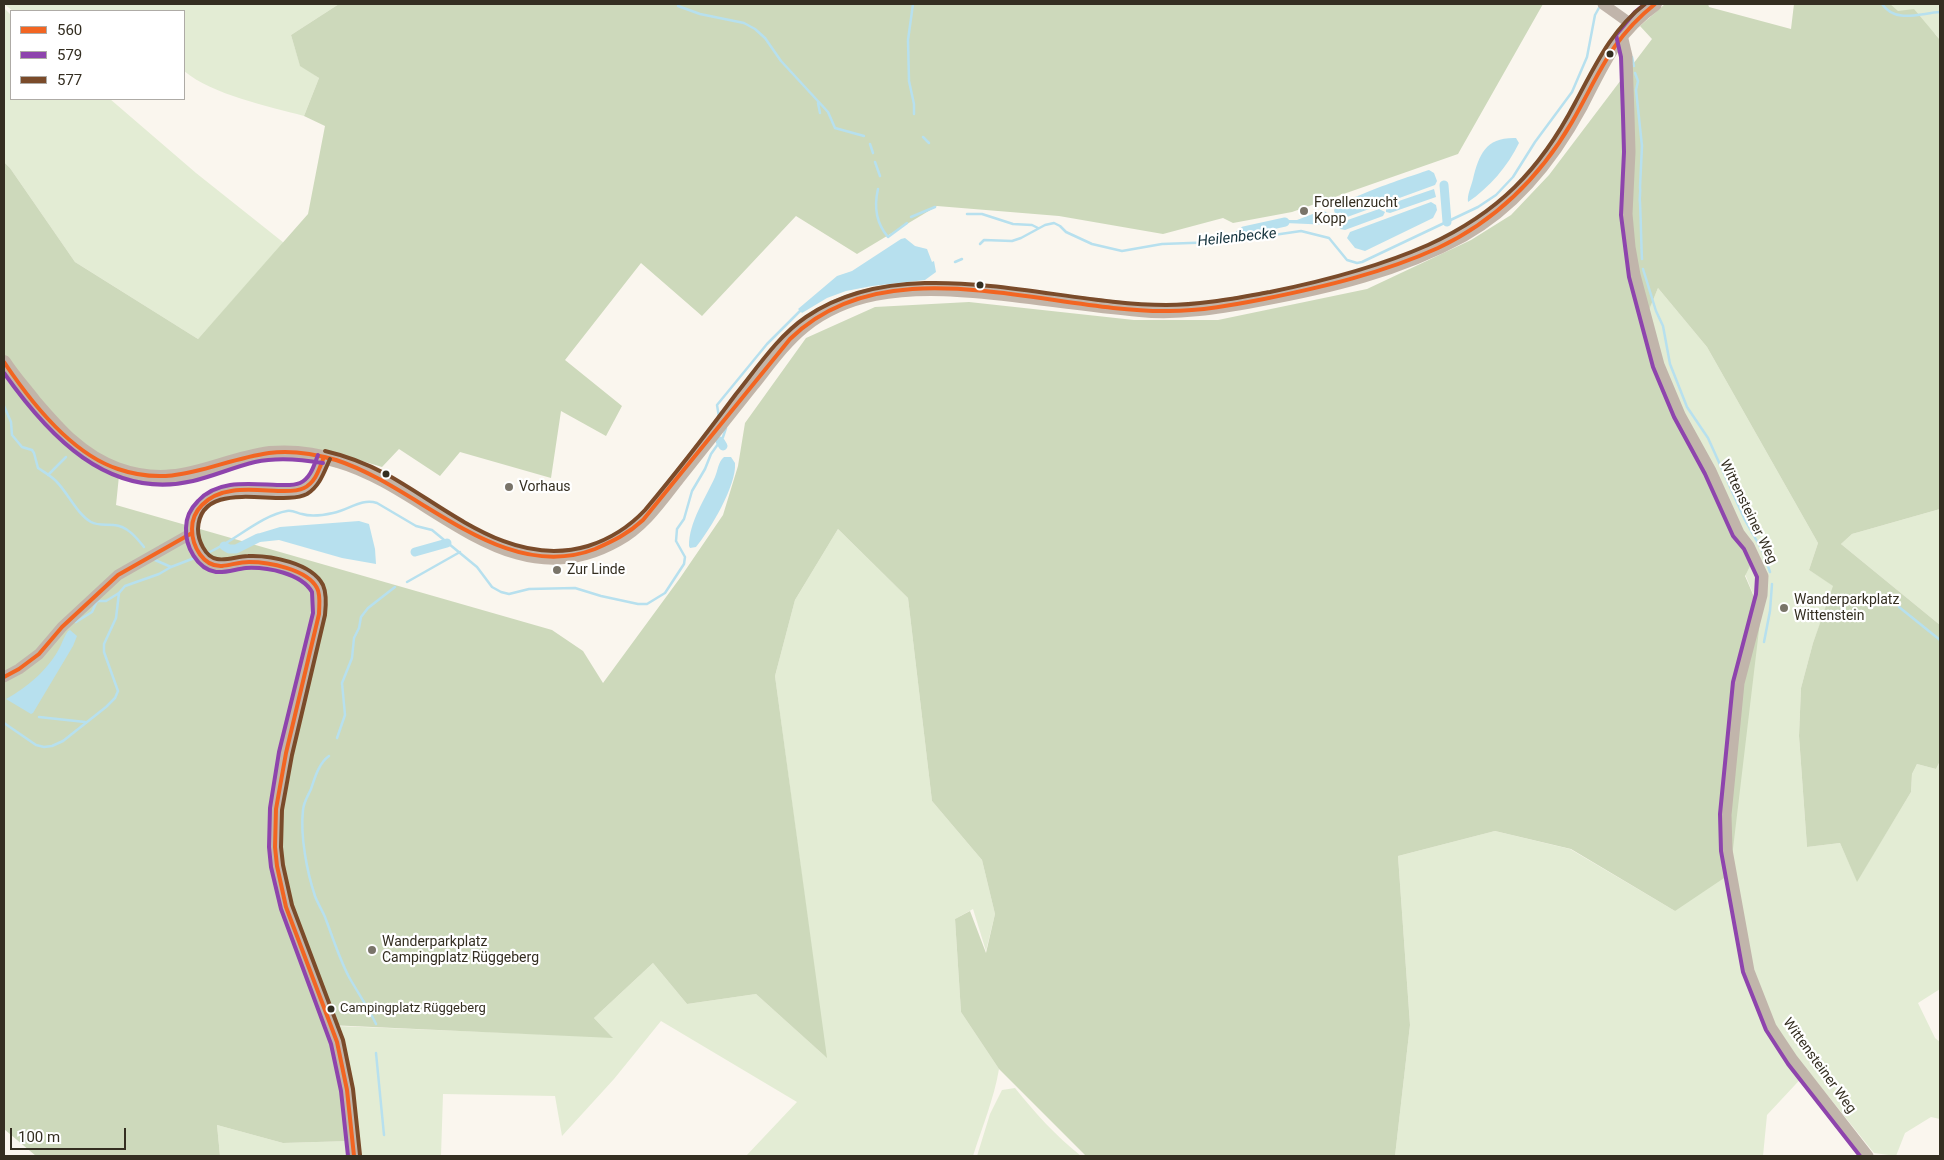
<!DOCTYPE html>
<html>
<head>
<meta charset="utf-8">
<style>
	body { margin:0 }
	#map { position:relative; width:1944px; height:1160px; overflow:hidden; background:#faf6ee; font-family:Roboto,sans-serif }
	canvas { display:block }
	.frame { position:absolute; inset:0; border:5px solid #342e21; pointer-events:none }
	.legend { position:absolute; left:10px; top:10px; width:175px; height:90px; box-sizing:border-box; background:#fff; border:1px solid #aeaba6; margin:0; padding:6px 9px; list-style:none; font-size:15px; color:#342e21 }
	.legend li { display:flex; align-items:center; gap:10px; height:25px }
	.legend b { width:25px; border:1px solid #aeaba6 }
	.scale { position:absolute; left:10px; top:1128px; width:116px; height:22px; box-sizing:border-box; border:2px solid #342e21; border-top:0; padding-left:6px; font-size:15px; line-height:18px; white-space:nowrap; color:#342e21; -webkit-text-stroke:4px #fff; paint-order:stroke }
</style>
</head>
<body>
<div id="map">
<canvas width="1944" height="1160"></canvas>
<div class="frame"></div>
<ul class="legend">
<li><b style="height:6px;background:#f26522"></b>560</li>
<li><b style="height:6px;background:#8e44ad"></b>579</li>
<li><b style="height:6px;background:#7a4b2a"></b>577</li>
</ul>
<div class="scale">100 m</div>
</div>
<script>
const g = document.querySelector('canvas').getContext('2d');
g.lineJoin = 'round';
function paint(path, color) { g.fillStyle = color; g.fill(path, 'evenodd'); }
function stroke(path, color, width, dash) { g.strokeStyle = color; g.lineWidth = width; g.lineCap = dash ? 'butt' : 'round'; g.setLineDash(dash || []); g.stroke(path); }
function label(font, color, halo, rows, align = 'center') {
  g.font = font + ' Roboto,sans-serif'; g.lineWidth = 4.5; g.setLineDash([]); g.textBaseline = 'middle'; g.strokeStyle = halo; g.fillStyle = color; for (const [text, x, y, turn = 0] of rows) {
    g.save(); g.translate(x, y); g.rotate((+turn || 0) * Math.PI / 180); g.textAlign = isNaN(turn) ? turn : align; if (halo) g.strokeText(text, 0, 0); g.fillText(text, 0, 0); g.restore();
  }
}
paint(new Path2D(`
	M4,4H339L291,35L300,65L319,78L304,116C268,106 213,95 184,71V11H13Z
	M1798,4H1940V40L1935,34Z
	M4,8L11,15V99H110L196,173L284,243L198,339L75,262L10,168L4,162Z
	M1658,288L1707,347L1818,543L1809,570L1834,586L1813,643L1801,688L1799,736L1807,847L1840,843L1857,881L1911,792L1912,774L1917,764L1936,769L1940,761V989L1918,1003L1935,1038L1940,1042V1119L1931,1117L1905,1133L1896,1156L1874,1153L1808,1071L1767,1115L1763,1156H1395L1410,1025L1398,856L1495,831L1570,849L1675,911L1761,613L1692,445L1659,377L1642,326Z
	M1940,509V625L1841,544L1852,534Z
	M838,529L908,598L932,801L982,860L995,914L986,951L973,909L955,919L961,1012L999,1069C994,1099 982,1127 973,1156H746L797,1102L661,1021L614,1079L562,1136L555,1096L443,1094L441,1156H358L336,1026L612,1037L594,1018L653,963L687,1004L756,994L826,1057L775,676L795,600Z
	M1015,1088C1035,1113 1056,1136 1081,1156H977L990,1114L1002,1090Z
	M217,1125L283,1143L350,1141L351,1156H220Z`), '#e3ecd4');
paint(new Path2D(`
	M339,4H1543L1458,154L1292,212L1233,223L1223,218L1163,234L1059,216L937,206L857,254L796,216L702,316L641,263L565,360L622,406L606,436L561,411L551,478L460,452L440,476L399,449L382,467L332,452L314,449L166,473L120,466L116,505L552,630L583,651L603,683L680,578L723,515L738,466L745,423L806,338L875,307L969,302L1134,320H1218L1367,289L1471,240L1511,215L1549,175L1652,39L1640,26L1665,4H1708L1709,7L1791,29L1794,4H1890L1898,11L1914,9L1940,40V509L1852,534L1841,544L1940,625V761L1936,769L1917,764L1912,774L1911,792L1857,882L1840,843L1807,847L1799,736L1801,688L1813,643L1833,586L1809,570L1818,543L1707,347L1658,288L1642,327L1659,377L1751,564L1745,576L1761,613L1730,874L1675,911L1571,849L1495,831L1398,856L1410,1025L1395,1156H1086L999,1069L961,1012L955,919L970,911L986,953L995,914L982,860L932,801L908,598L838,529L795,600L775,676L827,1058L756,994L687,1004L653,963L594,1018L613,1038L329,1025L339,1063L350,1141L283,1143L217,1125L220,1156H36L4,1129V162L10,168L75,262L198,339L308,214L325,126L304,116L319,78L300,66L291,35Z`), '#cdd9bb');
paint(new Path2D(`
	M1516,138L1519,143C1508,166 1489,188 1468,202C1467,195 1471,187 1473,179C1479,154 1486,137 1516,138Z
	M1429,170L1434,173L1437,181L1435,185L1339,220L1336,218L1334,210C1343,198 1411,176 1429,170Z
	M1434,189L1436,197L1390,213L1386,212V209L1390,204Z
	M1431,202L1436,205L1437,210L1433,218L1365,251L1355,248L1347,238L1350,232Z
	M1379,209L1385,212L1383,216L1345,230L1340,229L1339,223Z
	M1323,210L1330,215L1331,225L1285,223V220H1297Z
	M905,238L915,246L927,249L932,262L934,261L936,272L925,280L872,286L846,291L827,298L802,313L798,309L837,276L852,271L901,239Z
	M724,457H731L735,463C737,485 710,530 696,547L690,548L689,546C689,522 705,499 715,477C718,470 718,462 724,457Z
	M359,521L369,524L375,549L376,564L342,558L279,540L260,542L257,534L280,527Z
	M70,630L77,636L73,646L33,713L31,714L6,699C28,687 50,668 61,645C63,640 65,635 68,631Z`), '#b7e0ee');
stroke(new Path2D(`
	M913,4L908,40L909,81L914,104V114
	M1882,4C1896,24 1920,13 1940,12
	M678,6L700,14L744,23L755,29L765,38L781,61L828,112L835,128L864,136
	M1632,57L1634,66
	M1635,73L1638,81L1636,90L1642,146L1640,187C1641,193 1639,197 1640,203C1641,222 1641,240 1642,259
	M818,103L820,113
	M923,137L929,143
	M870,144L873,153
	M875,162L880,176
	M878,189C874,206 876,223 888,237L907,223
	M967,214H982L1013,224L1032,225L1038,228
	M911,217L935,207
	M980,244L984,240L1012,241L1021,238L1045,225L1054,223L1060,226L1066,232L1092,244L1122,251L1162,244L1218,242L1230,236L1260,237L1301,231L1329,238L1347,260L1357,263L1362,262L1478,207L1496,195L1513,177L1535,142L1572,92L1587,57L1595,15L1600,6
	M955,262L962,259
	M1643,269L1656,311L1663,326L1670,364L1687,407L1708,438L1745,520L1763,552L1770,572
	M4,406L11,422L12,435L22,447L32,450L34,453L38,468C44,472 51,476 56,481C68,493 77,514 91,522C98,526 106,524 114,525C127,526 136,537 144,547
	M719,417L717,405L767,344L800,311
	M48,475L66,457
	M205,554C231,544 261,515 287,511C293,510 297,513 302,514C311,517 324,515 333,513C349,510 361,498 377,503L416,526L432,530L477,567L492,587L501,592L509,594L529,589L575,588L601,596L638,604H647L665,593L684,564L685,557L676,541L677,529L684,519L692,491L705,469L711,454L723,437L726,428L725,426
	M155,560L171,567
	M407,582L460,552
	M1899,607L1940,640
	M76,622L92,612L97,601H106L119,593
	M1764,642L1770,611L1772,584
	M39,717L85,722
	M4,723L36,745L44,747L52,746L63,741L106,707L115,698L118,691L104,652V644L116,618L119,593L125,586L159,574L171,567L197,557
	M337,738L345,715L342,683L352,658L354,638L359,628L361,617L368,608L395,587
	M329,756C319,763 315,777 311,789C308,796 304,801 303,810C300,836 307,872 315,896C318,904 322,910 325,917C333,938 339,958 349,977C358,993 368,1007 376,1024
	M376,1053L384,1135`), '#b7e0ee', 2.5);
stroke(new Path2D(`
	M1444,185L1447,222
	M1239,235L1244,231L1285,222
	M720,441L723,446
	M224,546L229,549H236L258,538
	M415,552L447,543`), '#b7e0ee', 9);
stroke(new Path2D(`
	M1603,4L1631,24
	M1622,35L1627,56L1629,116L1630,152L1627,214L1630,247L1635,275L1659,365L1680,415L1711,471L1739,533L1749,546L1763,576L1762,595L1739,683L1726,815L1727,850L1749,971L1771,1027L1793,1060L1868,1156
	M324,457C319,468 316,482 304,488C296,493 284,491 274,491C251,490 215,486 200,507C195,514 191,524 192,532C192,544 202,562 214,565C225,568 237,562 248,562C267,562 307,569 317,587C321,595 319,605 319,614C311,648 303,682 294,717C283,765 269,815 277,866C285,922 314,973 332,1026C346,1068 350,1112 354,1156
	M4,677L19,669L39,654L62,627L118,575L192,533`), '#c1b5ab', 11);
stroke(new Path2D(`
	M4,362C13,376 24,388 34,401C58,429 81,456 117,469C178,491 213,461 270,453C293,451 316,454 338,461C432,488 509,601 617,540C643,526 660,501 678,478C703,447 727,416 752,385C768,365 784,342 804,326C824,310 850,299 875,294C920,285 968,290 1013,295C1055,300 1097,306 1140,310C1179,314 1219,307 1257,300C1329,287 1399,270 1463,235C1515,206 1553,158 1581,106C1603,63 1615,33 1655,4`), '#c2b5a9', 14);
stroke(new Path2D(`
	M4,362C30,401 72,454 118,469C176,489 214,461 269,453C291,450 315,454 336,460C420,487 502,585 595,549C613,541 628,534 643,520L790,339C888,243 1049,313 1169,311C1201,311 1233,305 1264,299C1323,287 1383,273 1438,248C1495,221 1540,177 1572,122C1599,75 1610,40 1655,4
	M324,457C319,469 316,482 304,488C296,492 286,491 278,491C253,490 221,485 202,505C196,511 192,520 192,529C192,546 203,567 222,566C231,565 240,562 249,562C268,562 307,569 317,588C321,595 319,606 319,614L286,753L276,809L275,847L277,866L286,907L337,1042L347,1090L354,1156
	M4,677L19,669L39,654L62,627L118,575L192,533`), '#f26522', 4);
stroke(new Path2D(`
	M1645,4L1635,12L1616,35L1621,57L1623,116L1624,152L1621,215L1629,277L1653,367L1674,417L1705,474L1733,536L1744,549L1757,577L1756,594L1733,682L1720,814L1721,851L1743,972L1766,1030L1788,1064L1860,1156
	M4,373C48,435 108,501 193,481C214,476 234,467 255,462C277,457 300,459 323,463
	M318,455C314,465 311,478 300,483C293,486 285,485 277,485C251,484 218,479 198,501C191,508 186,518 186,528C185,546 197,569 216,572C226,573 236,569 246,568C267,567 301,573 312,592L313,613L279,752L270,808L269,847L271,867L281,909L331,1044L341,1091L348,1156`), '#8e44ad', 4);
stroke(new Path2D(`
	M325,451C347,456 367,464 386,474C448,508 511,569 588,546C610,539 629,527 645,510C677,472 707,433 736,394C757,368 778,336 806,317C907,248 1054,305 1166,305C1201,305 1236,298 1270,292C1324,281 1378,267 1428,245C1498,213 1540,170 1575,103C1595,66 1611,30 1645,4
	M330,459C324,472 320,486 307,494C281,508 200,476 198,529C198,540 205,557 217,559C227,561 238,556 248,556C270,555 312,563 323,585C327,594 326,606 325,615L292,755L282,810L281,847L283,865L292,905L343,1040L353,1089L360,1155`), '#7a4b2a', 4);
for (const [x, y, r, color] of [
	[1610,54,4.5,"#342e21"],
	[1304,211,5,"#797469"],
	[980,285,4.5,"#342e21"],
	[386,474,4.5,"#342e21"],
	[509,487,5,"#797469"],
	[557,570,5,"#797469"],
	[1784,608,5,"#797469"],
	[372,950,5,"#797469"],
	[331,1009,4.5,"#342e21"]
]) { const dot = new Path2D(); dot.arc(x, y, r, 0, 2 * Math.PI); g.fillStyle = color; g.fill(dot); stroke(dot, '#fff', 2); }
label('13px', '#342e21', '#fff', [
	["Campingplatz Rüggeberg",340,1009]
], 'left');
label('14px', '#342e21', '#fff', [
	["Forellenzucht",1314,203],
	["Kopp",1314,219],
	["Vorhaus",519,487],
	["Zur Linde",567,570],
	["Wanderparkplatz",1794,600],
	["Wittenstein",1794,616],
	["Wanderparkplatz",382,942],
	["Campingplatz Rüggeberg",382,958]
], 'left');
label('14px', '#342e21', '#fff', [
	["Wittensteiner Weg",1748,512,64],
	["Wittensteiner Weg",1819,1066,54]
]);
label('italic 15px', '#13313b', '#fff', [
	["Heilenbecke",1237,238,-6]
]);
</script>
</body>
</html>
